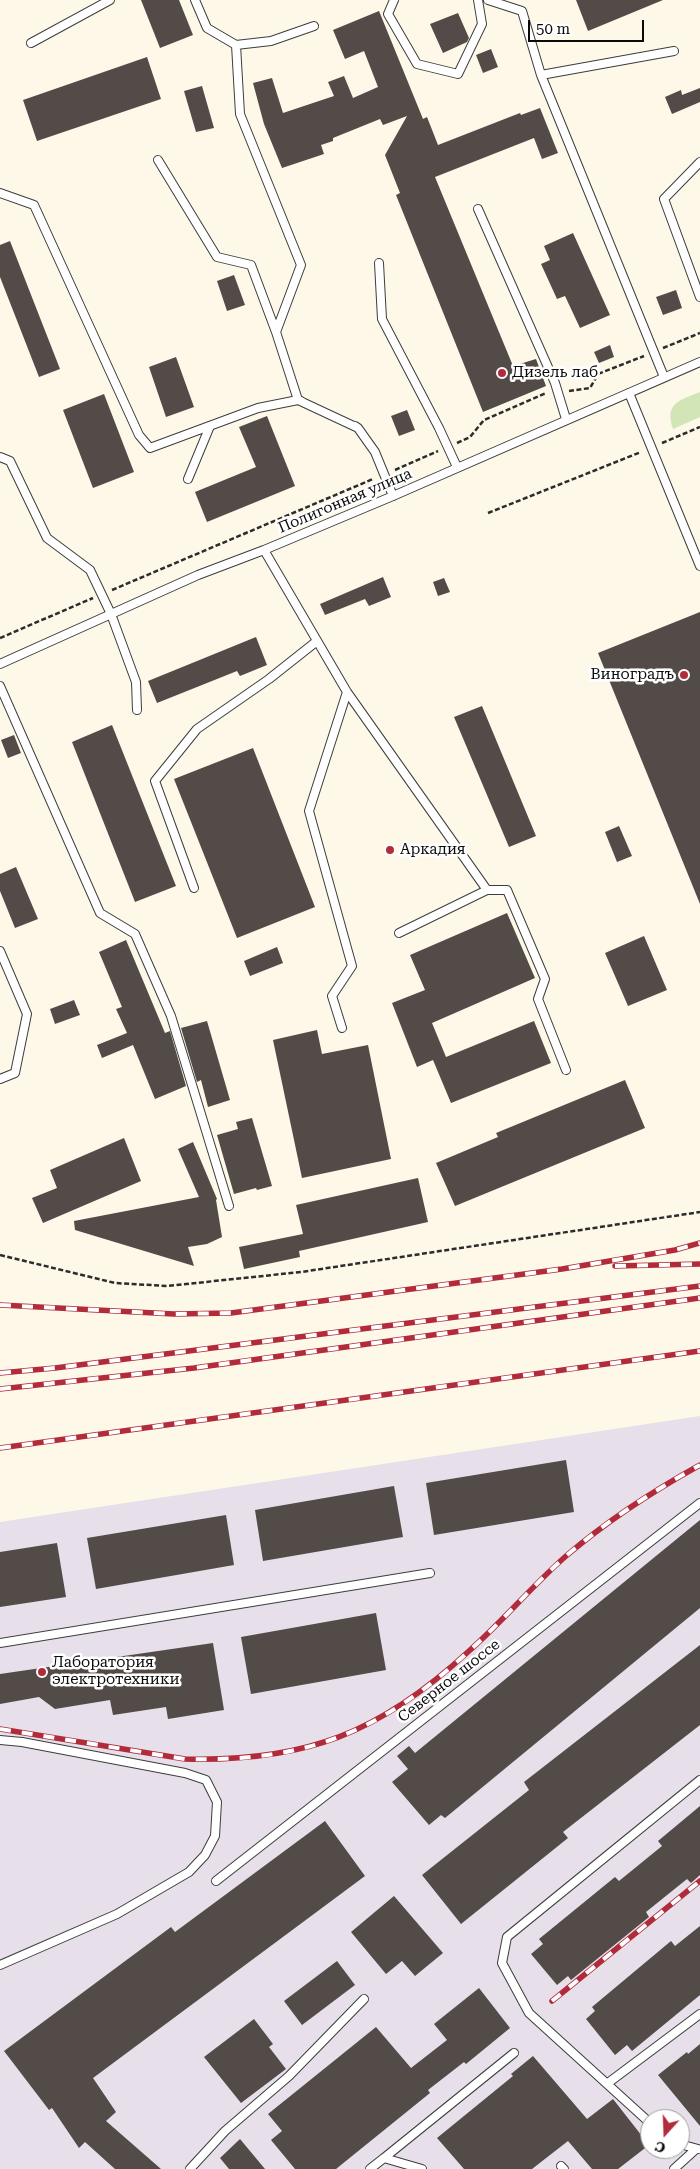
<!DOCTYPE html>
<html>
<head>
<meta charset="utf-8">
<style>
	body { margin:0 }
	#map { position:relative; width:700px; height:2169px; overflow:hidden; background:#fef8e9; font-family:"Roboto Serif",serif }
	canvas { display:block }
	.north { position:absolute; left:640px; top:2109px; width:50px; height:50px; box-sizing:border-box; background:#fff; border:1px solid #9d9d9d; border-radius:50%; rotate:200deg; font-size:14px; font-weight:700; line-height:20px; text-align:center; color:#0a0a0a }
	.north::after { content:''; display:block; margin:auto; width:18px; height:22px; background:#b12b3b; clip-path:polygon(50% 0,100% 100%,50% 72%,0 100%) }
	.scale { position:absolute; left:528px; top:20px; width:116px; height:22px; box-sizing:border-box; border:2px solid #0a0a0a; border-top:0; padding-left:6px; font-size:15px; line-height:18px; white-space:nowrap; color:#0a0a0a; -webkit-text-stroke:4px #fff; paint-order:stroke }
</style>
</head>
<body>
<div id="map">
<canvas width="700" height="2169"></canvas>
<div class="north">С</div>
<div class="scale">50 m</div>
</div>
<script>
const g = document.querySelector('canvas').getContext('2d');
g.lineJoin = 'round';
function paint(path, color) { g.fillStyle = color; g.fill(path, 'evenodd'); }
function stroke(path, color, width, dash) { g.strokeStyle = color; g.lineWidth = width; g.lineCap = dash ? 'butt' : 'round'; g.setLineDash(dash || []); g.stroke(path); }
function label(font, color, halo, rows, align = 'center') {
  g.font = font + ' "Roboto Serif",serif'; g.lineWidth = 5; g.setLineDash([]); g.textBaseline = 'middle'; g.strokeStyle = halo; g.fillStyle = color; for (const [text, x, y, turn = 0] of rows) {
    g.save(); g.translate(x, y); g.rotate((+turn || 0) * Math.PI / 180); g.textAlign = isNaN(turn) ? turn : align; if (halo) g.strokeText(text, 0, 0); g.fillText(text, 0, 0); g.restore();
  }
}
paint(new Path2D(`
	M700,1416V2169H0V1522ZM650,2119H680V2149H650Z`), '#e7dfe9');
paint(new Path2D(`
	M700,392V417L673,429C664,403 680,400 700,392Z`), '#d2e5b6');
paint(new Path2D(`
	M141,0H179L193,35L160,48Z
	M576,0H663L588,31Z
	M379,11L423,119L427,117L438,145L520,113L521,115L540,108L558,153L542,159L534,138L435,177L513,366L536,359L546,386L483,412L396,195L400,193L385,155L407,116L383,125L380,119L333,138V141L321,145L324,154L282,168L264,124L253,83L272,78L283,113L334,96L328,82L344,76L353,98L378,87L364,51L345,59L333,30Z
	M458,13L469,38L467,42L443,53L430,24Z
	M491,49L498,67L483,73L476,55Z
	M147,57L161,99L37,141L23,100Z
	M202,86L214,128L196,132L184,91Z
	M700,88V102L672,114L665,97L681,90L682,95Z
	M573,233L610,315L580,328L565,296L557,299L541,264L550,260L544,246Z
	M10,241L60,369L39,377L0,277V245Z
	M234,275L245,305L227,311L217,281Z
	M676,290L682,308L663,315L656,297Z
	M610,345L614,357L599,363L594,352Z
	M176,357L194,407L166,417L149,367Z
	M104,394L134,472L93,488L63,410Z
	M407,410L415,430L399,436L391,416Z
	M267,416L295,486L207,522L195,492L256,467L239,427Z
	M383,577L391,597L369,606L365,599L325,615L320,604Z
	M444,578L450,592L438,596L433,582Z
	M700,612V904L598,653Z
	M256,637L267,665L240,676L237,671L157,703L148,681Z
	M482,706L536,836L509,847L454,717Z
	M112,725L176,886L135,902L72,742Z
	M14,735L21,753L8,758L1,740Z
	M253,748L315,907L237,938L174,779Z
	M619,826L632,856L617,862L605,832Z
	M16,867L38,919L15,928L0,891V874Z
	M507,913L535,978L432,1023L446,1057L534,1021L551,1063L451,1103L433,1060L417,1067L392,1003L425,990L410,955Z
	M644,936L667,990L628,1006L605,953Z
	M126,940L165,1033L170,1031L186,1086L155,1099L133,1045L102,1058L97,1045L127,1033L116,1009L122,1007L99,952Z
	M277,947L283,963L250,976L244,961Z
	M74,1000L80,1015L55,1024L50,1009Z
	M207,1021L230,1100L208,1107L201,1080L197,1082L181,1028Z
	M317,1030L322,1054L368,1045L391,1159L302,1178L273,1040Z
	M625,1080L645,1128L455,1206L436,1163L498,1137L496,1133Z
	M252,1118L272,1186L257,1190L256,1188L234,1194L217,1135L238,1129L236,1122Z
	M124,1138L141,1181L43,1223L32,1198L57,1188L50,1170Z
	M193,1142L217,1199L216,1200L222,1237L207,1244L188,1247L194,1266L75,1230L74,1221L199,1197L178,1149Z
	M418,1178L428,1222L299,1251L300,1257L244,1269L239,1247L303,1234L296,1205Z
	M566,1460L574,1512L434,1535L426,1483Z
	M394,1486L403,1537L263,1561L255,1510Z
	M226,1515L234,1565L96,1589L87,1538Z
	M700,1520V1608L445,1818L441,1815L429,1825L392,1782L408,1769L397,1756L409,1746L415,1753Z
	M57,1543L66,1597L0,1607V1552Z
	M376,1613L386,1670L251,1694L241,1637Z
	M213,1643L224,1710L168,1719L166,1707L113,1715L110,1700L55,1709L39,1697L0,1704V1674Z
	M700,1645V1725L563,1832L568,1838L461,1924L422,1875L529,1790L524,1782Z
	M700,1806V1875L691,1883L687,1879L646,1912L649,1917L571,1980L568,1976L557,1985L531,1954L543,1944L539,1939L615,1877L619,1881L662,1846L658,1841Z
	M325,1821L365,1876L93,2078L116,2112L106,2121L161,2169H115L85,2142L79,2148L52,2108L49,2110L4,2051L171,1927L175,1932Z
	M394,1896L443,1953L415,1976L402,1961L386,1974L351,1932Z
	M700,1926V1995L632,2051L627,2045L615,2055L586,2019L595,2011L592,2007L671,1941L675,1946Z
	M337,1961L355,1985L302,2025L284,2001Z
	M479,1988L510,2028L466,2064L464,2062L428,2090L430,2093L336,2169H295L271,2140L282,2131L268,2114L376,2027L411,2068L447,2040L434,2024Z
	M254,2019L273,2044L269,2047L286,2069L241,2103L204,2057Z
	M700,2044V2126L658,2075L687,2052L688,2054Z
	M533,2056L587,2119L613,2099L649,2145L618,2169H592L568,2141L532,2169H464L437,2138L513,2076L511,2074Z
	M240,2139L265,2169H229L220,2158Z`), '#524b48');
const service = new Path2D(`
	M195,0L207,28L236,45L271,41L314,26
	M394,0L388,14L417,64L458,74L482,24L478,0
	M488,0L522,11L541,75L664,377
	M31,43L110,0
	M236,45L240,114L301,265L276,332L298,400L301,401
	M541,75L674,51
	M158,160L217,257L251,265L276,332
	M700,162L664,199L700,297
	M0,193L34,205L139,435L150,448L258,408L298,400L358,428
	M478,209L555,383L566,419
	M379,263L382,319L439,428L457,467
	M629,393L700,566
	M355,426L358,428L375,452L393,496
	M0,457L10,461L47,538L90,570L111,614L136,682L137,710
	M188,479L210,426
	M264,550L347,692L487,890H507L545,979L538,999L566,1070
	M0,664L198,575L264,550L393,496L700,362
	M0,686L100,913L135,934L171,1016L229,1206
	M194,888L155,781L197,729L269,679L317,641
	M399,933L487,890
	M0,951L27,1014L15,1073L0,1079
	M342,1028L332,996L352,966L309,811L347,692
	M0,1643L430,1573
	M0,1740L22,1742L185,1773L206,1780L217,1802L215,1836L205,1855L189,1872L117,1914L0,1965
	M216,1881L700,1503
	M608,2083L700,2014
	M650,2123L529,2013L502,1963L507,1937L700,1780
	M680,2144L698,2149
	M561,2166L564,2169
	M190,2169L225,2131L289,2076L364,1999
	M370,2169L384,2158
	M422,2169L384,2158L514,2053
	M674,2169L696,2149`);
stroke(service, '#3d3d3d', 10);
stroke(new Path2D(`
	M663,348L700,333
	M569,391L590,388L598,374L644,356
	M457,443L470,437L484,420L546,393
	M662,443L700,427
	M395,470L438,451
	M488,513L641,452
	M112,590L373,479
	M0,638L93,598
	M0,1255L115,1283L167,1286L301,1272L700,1212`), '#2c2c2c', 2.5, [5, 2.5]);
stroke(service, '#fff', 8);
const rail = new Path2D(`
	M615,1266L700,1264
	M0,1305L174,1314L231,1313L562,1269L675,1250L700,1243
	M0,1373L55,1368L700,1286
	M0,1389L194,1368L700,1298
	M0,1448L700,1351
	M0,1729L185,1759C306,1762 380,1733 469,1651C503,1621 532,1586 566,1556C607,1521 653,1491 700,1465
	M552,2001L700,1881`);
stroke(rail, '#b12b3b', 5.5);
stroke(rail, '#fff', 4, [11]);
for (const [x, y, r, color] of [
	[502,373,5,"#b12b3b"],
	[684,675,5,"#b12b3b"],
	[390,850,5,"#b12b3b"],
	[42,1672,5,"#b12b3b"]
]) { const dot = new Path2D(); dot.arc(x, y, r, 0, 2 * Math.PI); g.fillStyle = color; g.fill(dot); stroke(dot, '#fff', 2); }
label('15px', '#0a0a0a', '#fff', [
	["Дизель лаб",512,373],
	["Виноградъ",674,675,"right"],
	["Аркадия",400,850],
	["Лаборатория",52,1663],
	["электротехники",52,1680]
], 'left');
label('15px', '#0a0a0a', '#fff', [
	["Полигонная улица",345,501,-23],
	["Северное шоссе",449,1681,-38]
]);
</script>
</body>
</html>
